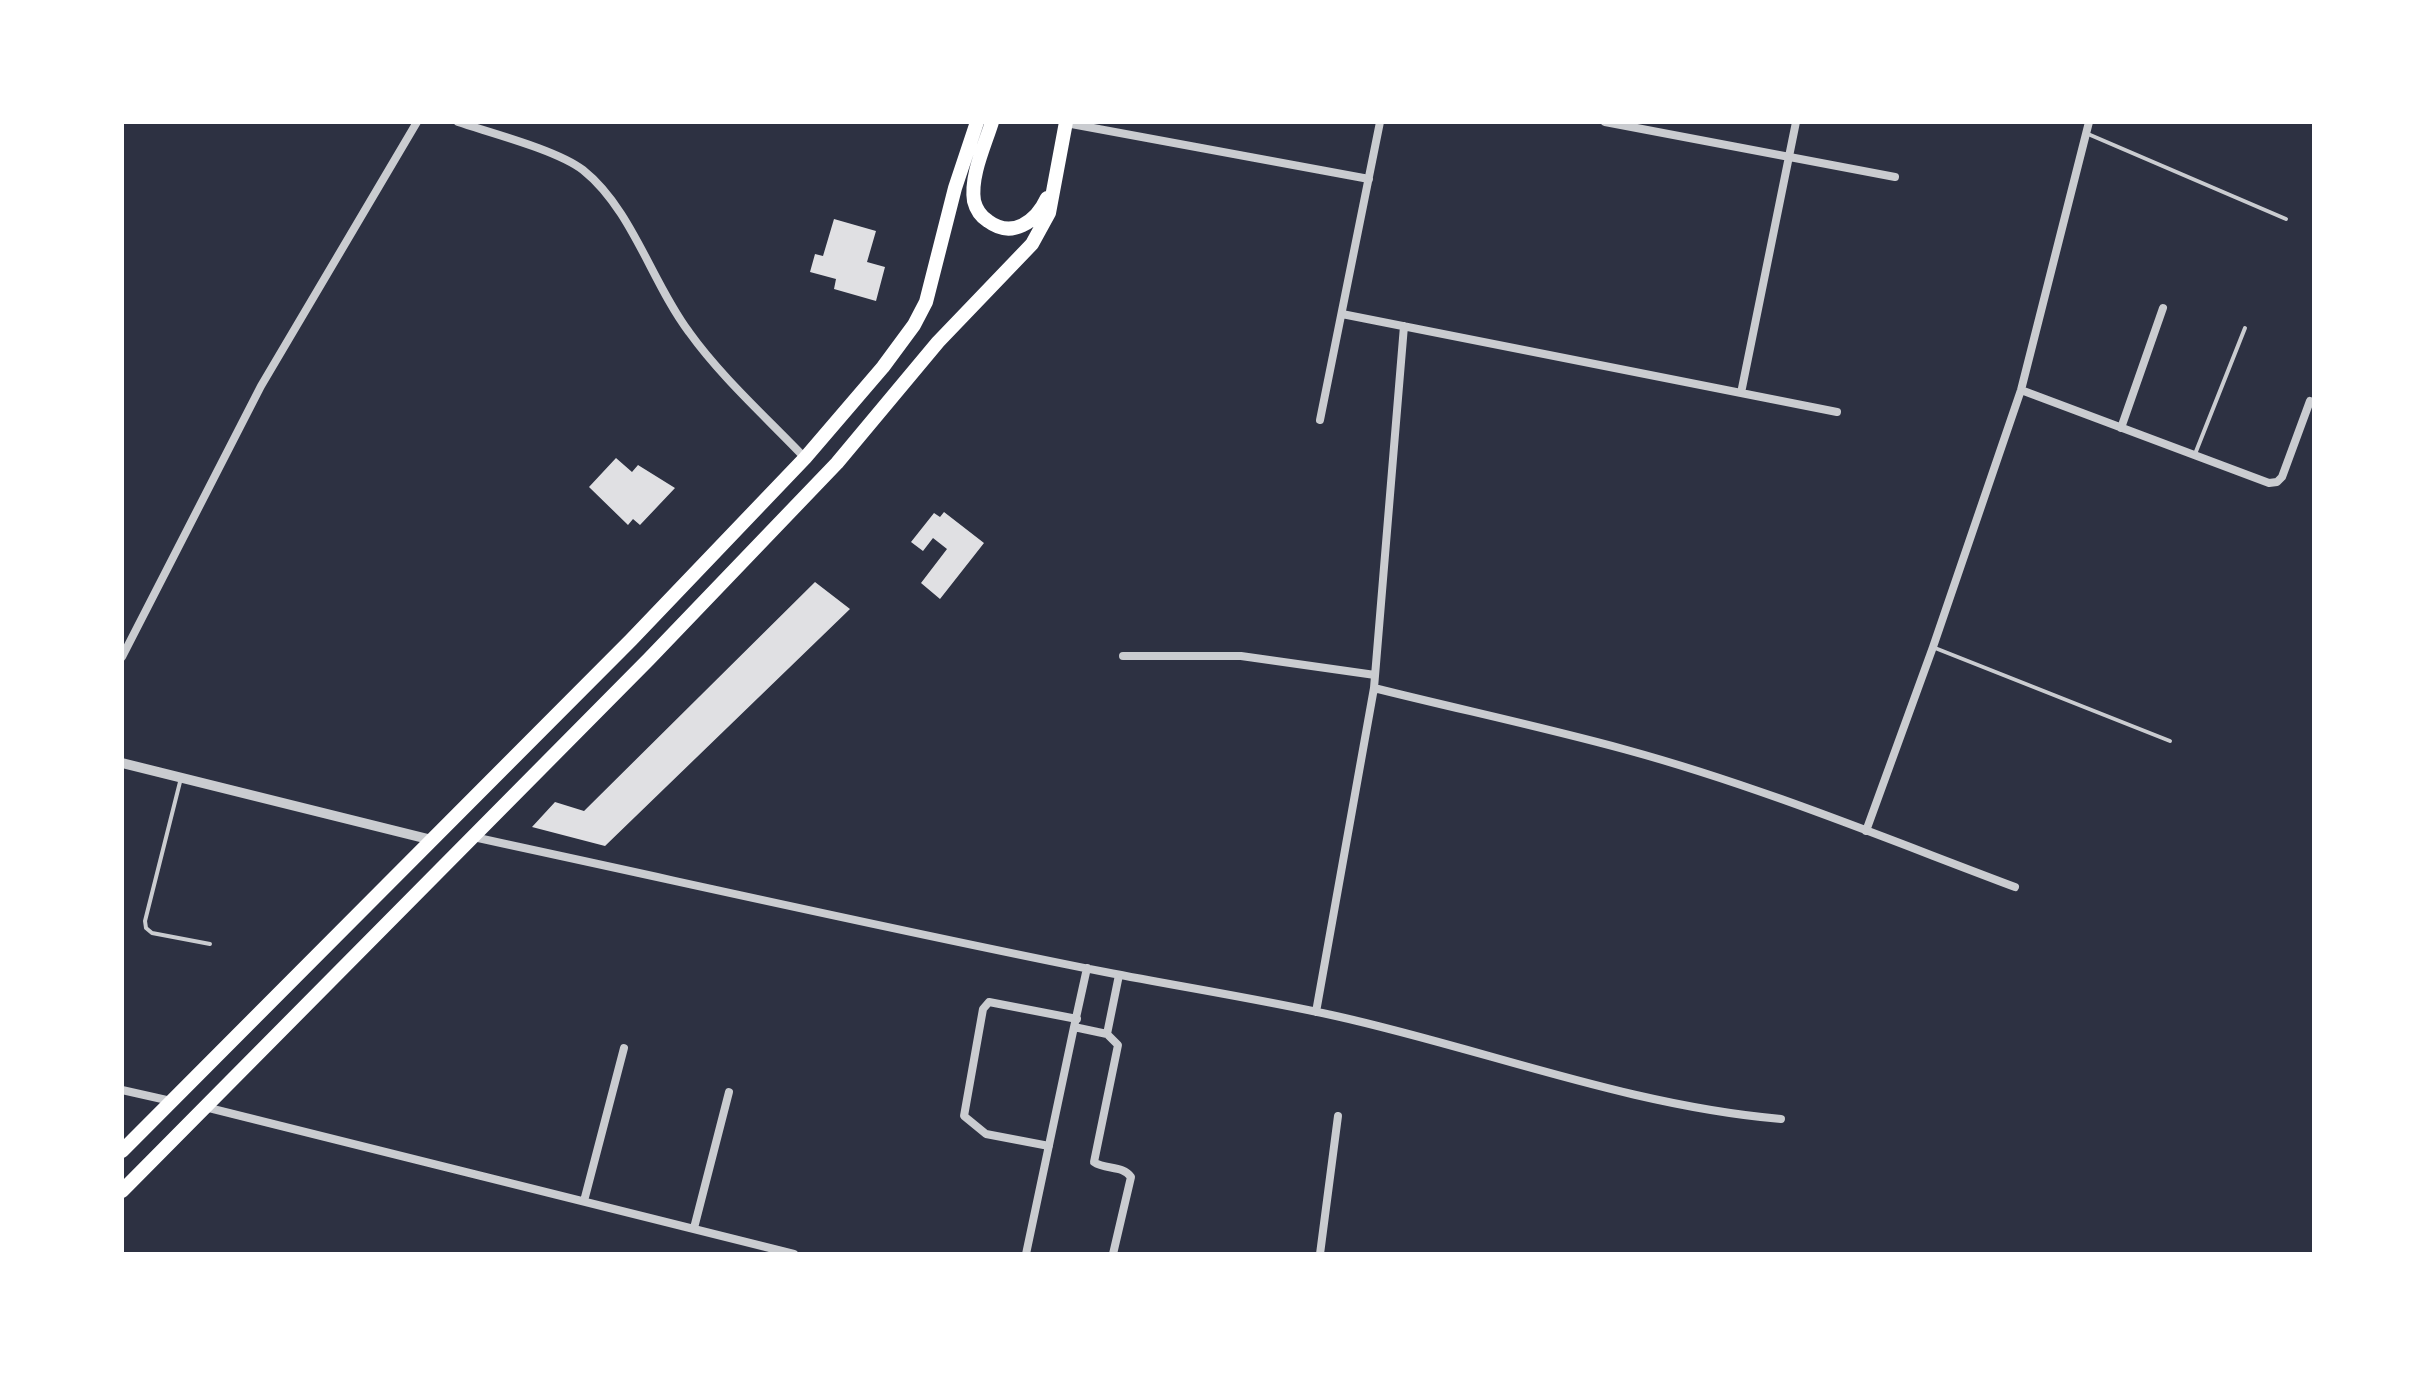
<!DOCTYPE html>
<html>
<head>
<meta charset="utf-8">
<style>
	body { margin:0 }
	#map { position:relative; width:2436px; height:1376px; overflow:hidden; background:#2d3142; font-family:Commissioner,sans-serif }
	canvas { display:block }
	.frame { position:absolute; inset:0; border:124px solid #fff; pointer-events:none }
</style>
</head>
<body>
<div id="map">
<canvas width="2436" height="1376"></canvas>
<div class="frame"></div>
</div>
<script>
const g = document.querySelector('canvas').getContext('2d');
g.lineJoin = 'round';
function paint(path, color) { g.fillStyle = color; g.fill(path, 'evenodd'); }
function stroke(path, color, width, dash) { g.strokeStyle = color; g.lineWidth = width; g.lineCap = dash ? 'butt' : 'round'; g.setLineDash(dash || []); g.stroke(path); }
paint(new Path2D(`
	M834,219L876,231L867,262L885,267L876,301L834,289L836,279L810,272L815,254L823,256Z
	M616,458L632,472L638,465L675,488L640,525L633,519L628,525L589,487Z
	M944,512L984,543L940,599L921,583L947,549L933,538L923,551L911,542L934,513L940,517Z
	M815,582L850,609L605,846L532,827L555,802L584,811Z`), '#e0e0e3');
stroke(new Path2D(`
	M2088,134L2286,219
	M2195,454L2245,328
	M1935,648L2170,741
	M181,778L145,921L146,928L152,933L210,944`), '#caccd0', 4);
stroke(new Path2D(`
	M458,122C491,133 557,150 583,170C632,209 652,283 689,332C722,378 766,417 805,458
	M1605,122L1895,177
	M1066,123L1369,179
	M1342,314L1837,412
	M2021,390L2269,483L2277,482L2282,477L2310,401
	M1741,393L1796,122
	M1320,420L1380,122
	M2121,428L2163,308
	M1123,656H1241L1375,675
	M122,657L261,386L417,122
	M1374,688C1458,709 1543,727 1627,750C1759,786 1887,839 2015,887
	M1866,831L1933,647L2021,390L2089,122
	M473,837C683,882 893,930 1105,972C1182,987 1259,999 1336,1016C1484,1049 1629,1106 1781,1119
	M1087,968L1074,1027L1107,1034L1119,975
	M1316,1012L1374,688L1404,326
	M1107,1034L1118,1045L1094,1162C1105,1170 1123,1165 1131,1177L1113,1254
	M122,1090L171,1101
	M205,1107L794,1254
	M1049,1146L986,1134L964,1116L983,1009L989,1002L1077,1019
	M584,1201L624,1048
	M694,1228L729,1092
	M1026,1254L1074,1027
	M1320,1254L1338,1116`), '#caccd0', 8);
stroke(new Path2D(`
	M122,763L432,840`), '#caccd0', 10);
stroke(new Path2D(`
	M992,122C985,145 970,176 974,201C976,209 980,216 988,221C1012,239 1036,222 1047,198
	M122,1151L631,640L805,458L883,367L914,325L926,302L955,188L977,122
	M122,1191L649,659L837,463L938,342L1032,244L1049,213L1066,122`), '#fff', 14);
</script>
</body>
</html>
